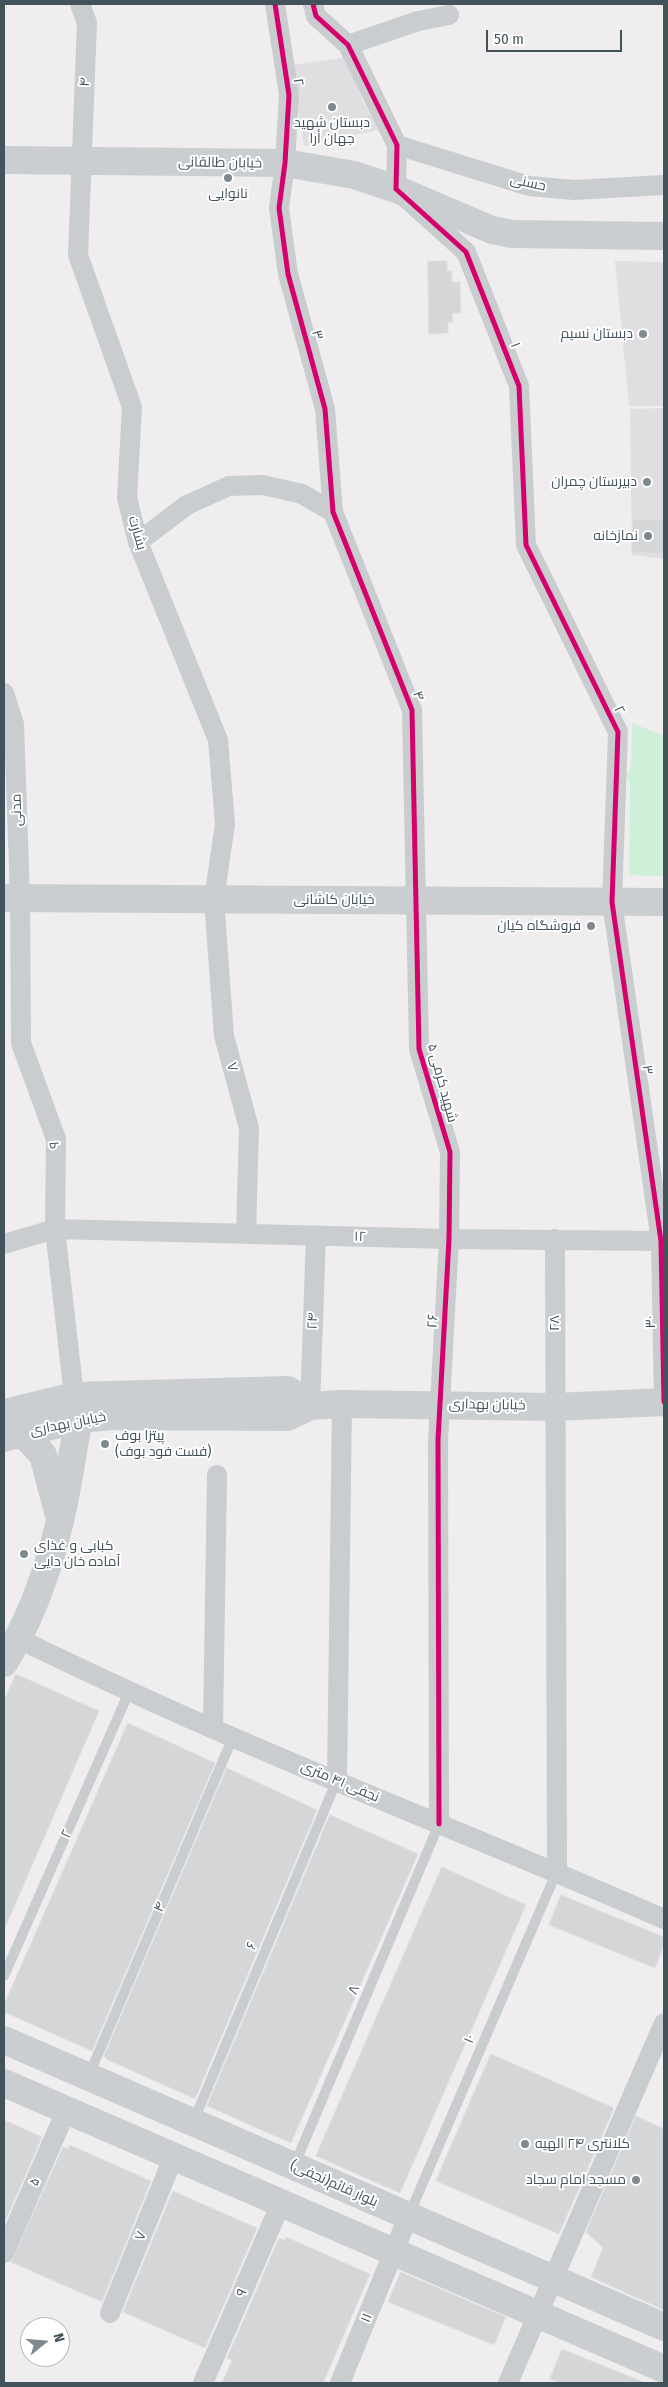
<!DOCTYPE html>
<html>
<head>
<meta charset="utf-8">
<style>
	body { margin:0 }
	#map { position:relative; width:668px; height:2387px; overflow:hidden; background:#efedee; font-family:"Fira Sans Condensed",sans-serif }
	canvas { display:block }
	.frame { position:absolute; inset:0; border:5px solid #43535c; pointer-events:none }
	.north { position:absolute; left:20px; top:2317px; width:50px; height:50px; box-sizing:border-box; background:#fff; border:1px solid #b4babe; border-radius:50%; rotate:73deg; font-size:14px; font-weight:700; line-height:20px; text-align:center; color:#43535c }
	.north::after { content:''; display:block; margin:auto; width:18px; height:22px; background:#7f898f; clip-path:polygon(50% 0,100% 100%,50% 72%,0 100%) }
	.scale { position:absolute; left:486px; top:30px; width:136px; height:22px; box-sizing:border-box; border:2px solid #43535c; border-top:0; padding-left:6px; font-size:15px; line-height:18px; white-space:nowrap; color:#43535c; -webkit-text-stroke:4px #fff; paint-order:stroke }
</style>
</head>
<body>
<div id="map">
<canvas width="668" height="2387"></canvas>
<div class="frame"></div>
<div class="north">N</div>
<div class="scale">50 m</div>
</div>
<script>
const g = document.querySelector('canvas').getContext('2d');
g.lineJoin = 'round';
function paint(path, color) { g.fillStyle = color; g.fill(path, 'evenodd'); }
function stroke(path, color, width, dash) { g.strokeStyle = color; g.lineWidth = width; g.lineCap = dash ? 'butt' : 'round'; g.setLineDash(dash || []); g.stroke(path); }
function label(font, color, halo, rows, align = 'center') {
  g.font = font + ' "Fira Sans Condensed",Cairo,sans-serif'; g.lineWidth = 4; g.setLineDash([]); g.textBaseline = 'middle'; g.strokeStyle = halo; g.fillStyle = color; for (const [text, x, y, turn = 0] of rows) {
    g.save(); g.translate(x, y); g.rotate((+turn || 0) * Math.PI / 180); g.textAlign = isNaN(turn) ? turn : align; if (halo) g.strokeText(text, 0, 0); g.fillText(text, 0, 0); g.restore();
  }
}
paint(new Path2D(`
	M349,57L362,99L379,130L304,146L291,65Z
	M615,261L664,262V406H629Z
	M664,408V559L632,555L630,409Z`), '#e0dee0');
paint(new Path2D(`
	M632,723L664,736V876L629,875L630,781L626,778L631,766Z`), '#cff0d8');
const building = new Path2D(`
	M428,261H447V272L452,271V282H460L461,313H452L453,322H448V333L429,334Z
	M633,519L664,520V554L632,552Z
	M16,1674L99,1711L4,1930V1701Z
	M128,1723L215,1763L92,2051L4,2012V2005Z
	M227,1768L317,1810L195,2099L106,2059L104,2056Z
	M330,1815L418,1854L291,2143L207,2106Z
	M442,1867L526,1905L400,2193L316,2156Z
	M561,1895L664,1937V1944L655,1968L549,1925Z
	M491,2054L614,2108L559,2234L436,2181Z
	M636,2116L664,2129V2310L591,2277L603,2248L586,2232Z
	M4,2120L42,2137L4,2224Z
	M70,2145L151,2181L102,2302L11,2262L63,2147L68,2149Z
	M173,2191L257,2228L205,2348L123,2312Z
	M286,2237L370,2274L323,2383H222L232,2360L227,2358L279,2238L285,2240Z
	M401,2272L506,2317L494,2345L388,2302Z
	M562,2349L646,2383H561L550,2379Z`);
paint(building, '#d5d6d8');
stroke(building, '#e0dfe1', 1);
stroke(new Path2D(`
	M4,1976L129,1692
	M89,2075L233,1737
	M194,2120L337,1780
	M294,2166L439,1824
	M409,2215L557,1871`), '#c9cdcf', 10);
stroke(new Path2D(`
	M80,4L87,23L78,255L132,407L127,498L138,542L218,740L225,824L214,899L224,1036L249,1128L246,1234
	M275,4L289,95L285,163L279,208L288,274L325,409L333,512L412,710L419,1049L450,1152L449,1239L438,1440L439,1824
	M313,4L316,16L348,45L397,145L396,189L466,252L519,386L526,545L618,732L612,902L661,1241L664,1402
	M348,45L418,21L449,15
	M397,145L529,186L574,190L664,185
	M138,542L187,505L229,486L263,485L302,494L333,512
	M4,693L14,724L20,898L21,1043L56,1139L55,1229L74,1396
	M555,1239L557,1871
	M4,1244L55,1229L449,1239L664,1241
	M310,1406L316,1236
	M19,1639C89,1673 160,1706 232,1737C375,1799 521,1856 664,1919
	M213,1729L217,1475
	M337,1780L342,1404
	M4,2253L66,2111
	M110,2313L173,2158
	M203,2383L281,2203
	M340,2383L408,2217
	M508,2383L664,2023`), '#c9cdcf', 20);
stroke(new Path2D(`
	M4,160L285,163L354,175L396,189L492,230L512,234L664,236
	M4,898L664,902
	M4,1413L74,1396L288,1390L310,1406
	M18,1418L23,1433L43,1455L58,1512
	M4,1438L79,1419L113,1416L287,1417L310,1406L342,1404L555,1407L664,1402
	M4,1663C31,1619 48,1571 60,1521C68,1488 72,1453 79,1419L76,1403
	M4,2040L664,2327
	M4,2083L664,2369`), '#caced1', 28);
stroke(new Path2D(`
	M275,4L289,95L285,163L279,208L288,274L325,409L333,512L412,710L419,1049L450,1152L449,1239L438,1440L439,1824
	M313,4L316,16L348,45L397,145L396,189L466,252L519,386L526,545L618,732L612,902L661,1241L664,1402`), '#d6006c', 5);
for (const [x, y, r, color] of [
	[332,107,5,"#7f898f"],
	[228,178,5,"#7f898f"],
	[643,334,5,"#7f898f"],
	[647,482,5,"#7f898f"],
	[648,536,5,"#7f898f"],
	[591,926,5,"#7f898f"],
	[105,1444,5,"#7f898f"],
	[24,1554,5,"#7f898f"],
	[525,2144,5,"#7f898f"],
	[636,2180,5,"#7f898f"]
]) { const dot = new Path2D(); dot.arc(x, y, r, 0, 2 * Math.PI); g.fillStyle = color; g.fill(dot); stroke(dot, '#fff', 2); }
label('14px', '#43535c', '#fff', [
	["۴",85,82,-88],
	["۲",298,82,82],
	["خیابان طالقانی",220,163,1],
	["حسنی",528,183,12],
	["۳",317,335,75],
	["۱",515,345,69],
	["بشارت",137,533,74],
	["۴",418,696,69],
	["۲",619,710,64],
	["مدنی",17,810,-92],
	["خیابان کاشانی",334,900],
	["۷",232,1067,75],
	["۳",647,1070,82],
	["۵ شهید کرمی",442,1083,75],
	["۹",55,1145,-95],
	["۱۲",360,1237,1],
	["۲۴",313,1321,-88],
	["۲۶",433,1321,-87],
	["۳۰",651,1322,-91],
	["۲۸",555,1323,-90],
	["خیابان بهداری",487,1405,1],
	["خیابان بهداری",68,1424,-11],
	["نجفی ۴۱ متری",340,1782,23],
	["۲",67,1834,-66],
	["۴",160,1907,-67],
	["۶",252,1946,-67],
	["۸",354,1990,-67],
	["۱۰",470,2039,-67],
	["۵",35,2182,-66],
	["بلوار قائم(نجفی)",334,2184,24],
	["۷",141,2236,-68],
	["۹",242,2293,-67],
	["۱۱",367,2318,-67]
]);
label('14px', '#43535c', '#fff', [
	["دبستان شهید",332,123,"center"],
	["جهان أرا",332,139,"center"],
	["نانوایی",228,194,"center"],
	["دبستان نسیم",633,334],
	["دبیرستان چمران",637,482],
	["نمازخانه",638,536],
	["فروشگاه کیان",581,926],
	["پیتزا بوف",115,1436,"left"],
	["(فست فود بوف)",115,1452,"left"],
	["کبابی و غذای",34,1546,"left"],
	["آماده خان دایی",34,1562,"left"],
	["کلانتری ۲۴ الهیه",535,2144,"left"],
	["مسجد امام سجاد",626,2180]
], 'right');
</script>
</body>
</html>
